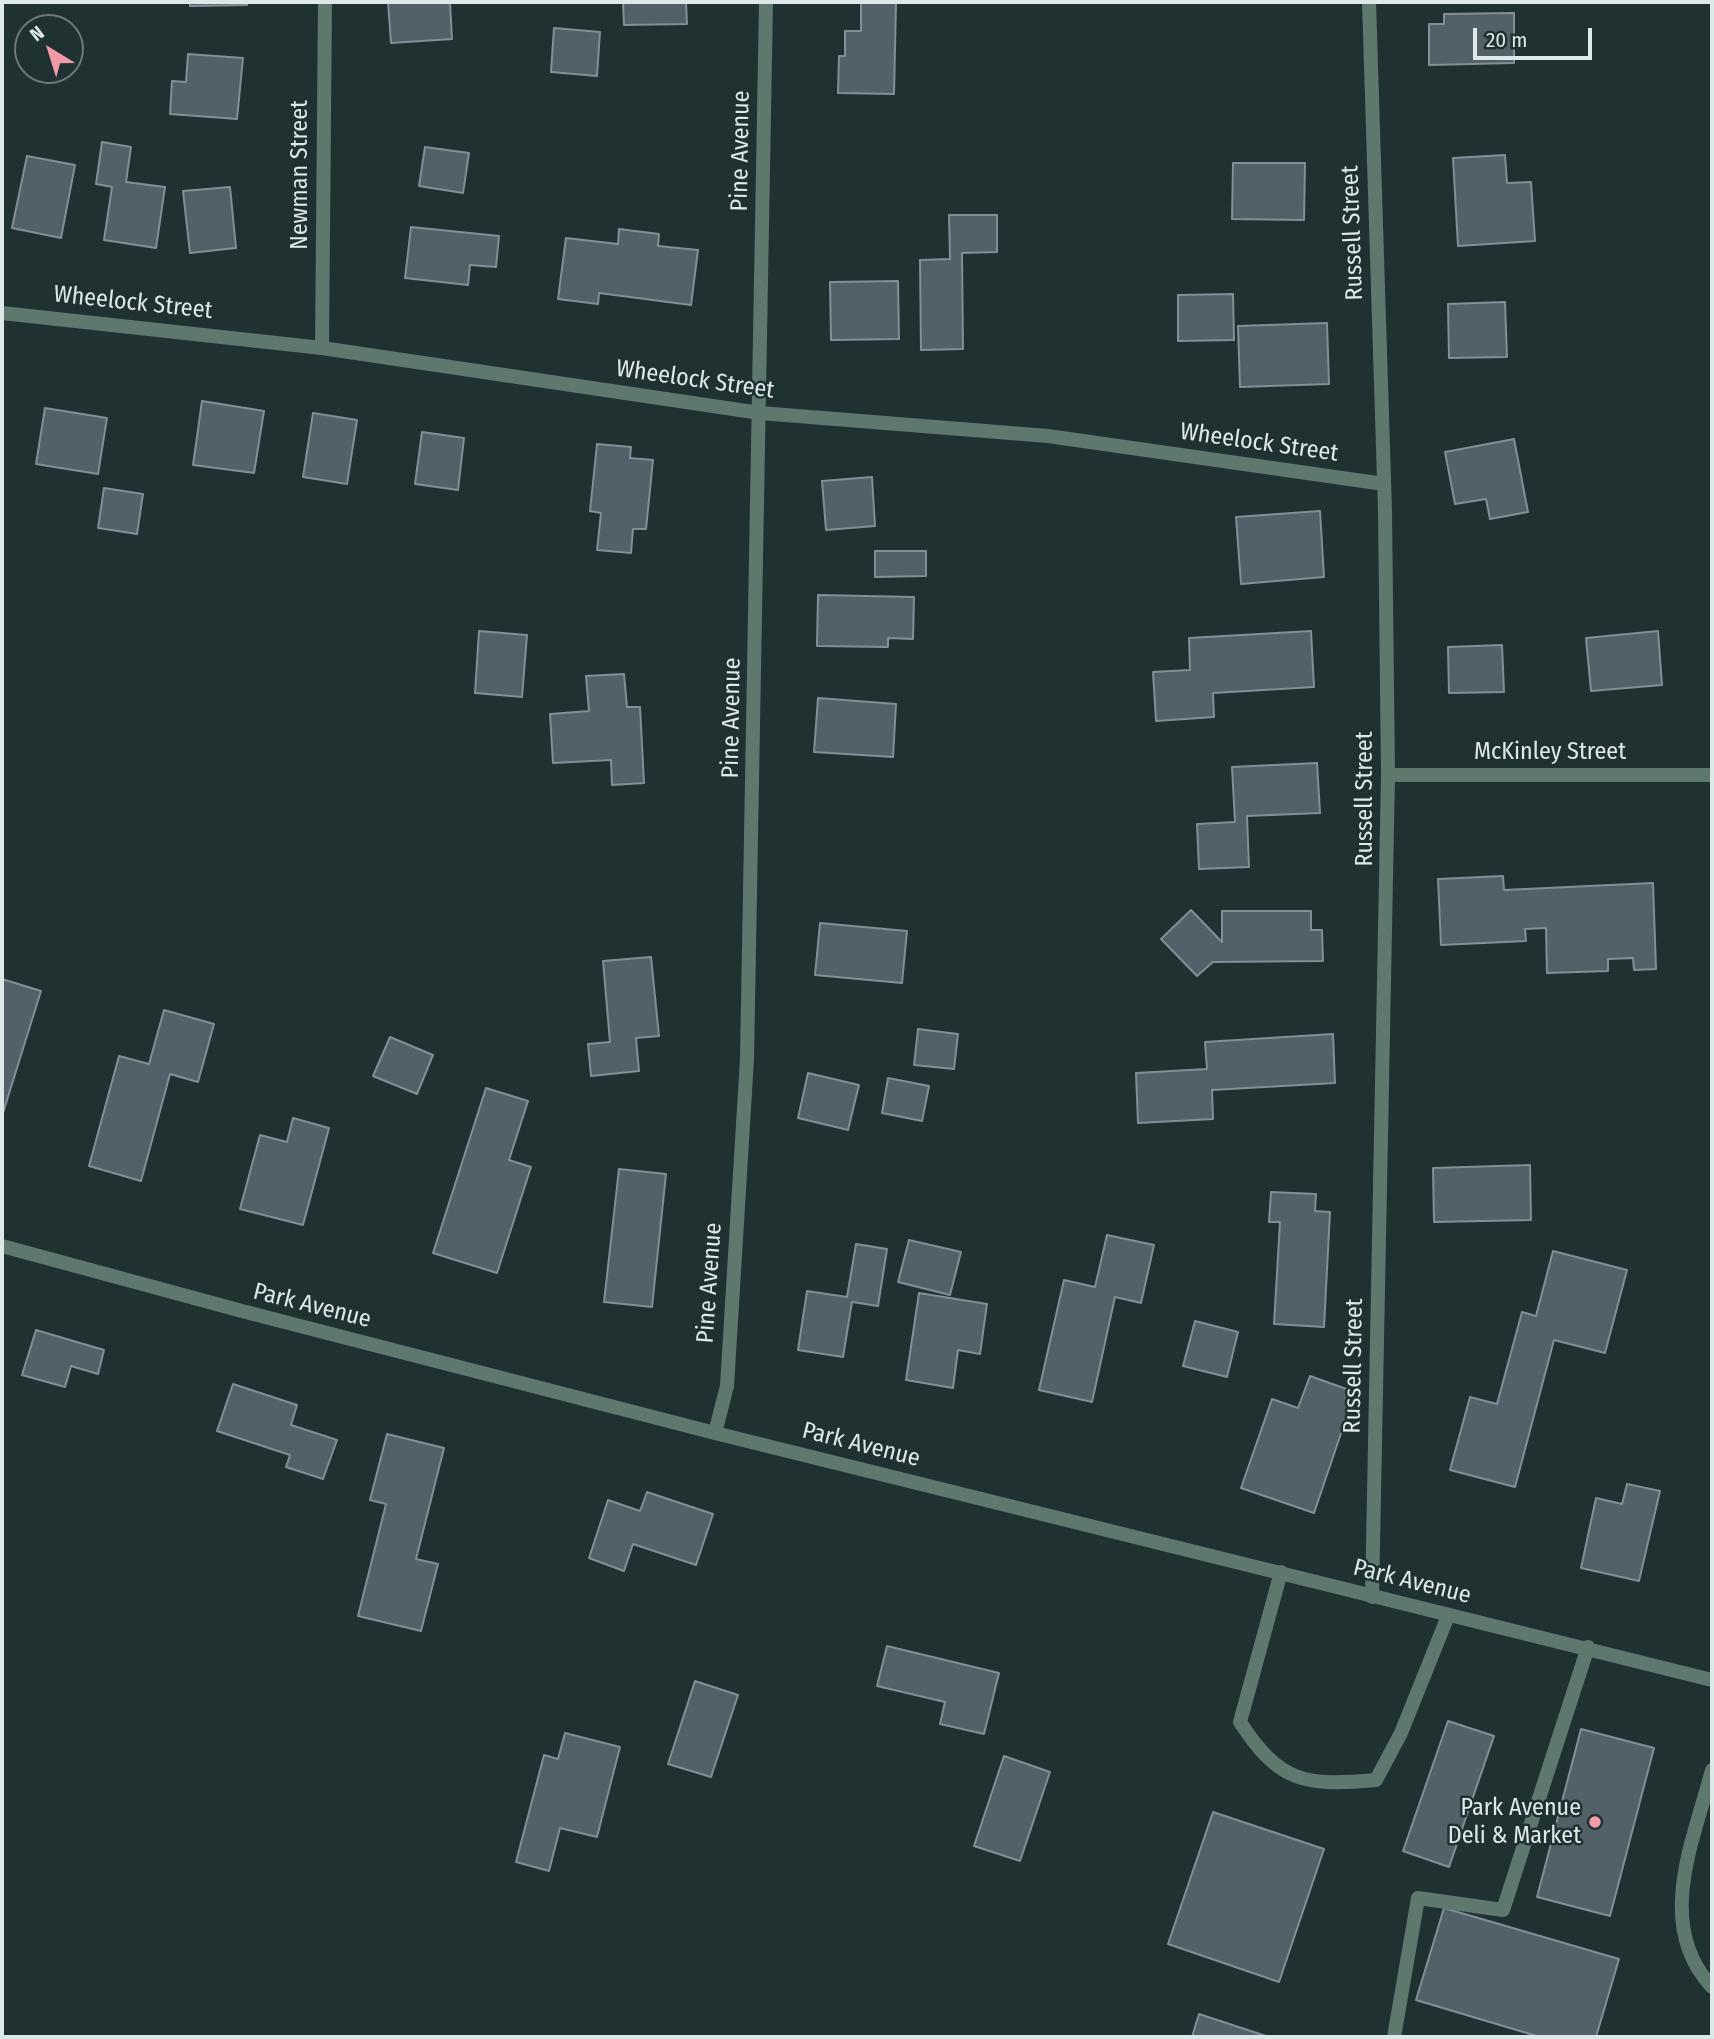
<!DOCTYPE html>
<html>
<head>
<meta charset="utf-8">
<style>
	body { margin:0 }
	#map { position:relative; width:1714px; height:2039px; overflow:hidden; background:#203132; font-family:"Fira Sans Condensed",sans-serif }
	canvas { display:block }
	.frame { position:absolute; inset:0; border:4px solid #dde8e8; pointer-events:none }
	.north { position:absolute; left:14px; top:14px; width:70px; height:70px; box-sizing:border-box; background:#203132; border:2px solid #6c7a7b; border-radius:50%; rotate:322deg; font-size:19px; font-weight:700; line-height:28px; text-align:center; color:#dde8e8 }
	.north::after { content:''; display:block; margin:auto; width:24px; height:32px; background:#f39aa8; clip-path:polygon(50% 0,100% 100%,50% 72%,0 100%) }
	.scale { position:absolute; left:1473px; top:28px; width:119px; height:32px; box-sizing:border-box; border:4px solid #dde8e8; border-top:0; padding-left:9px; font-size:21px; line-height:24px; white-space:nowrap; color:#dde8e8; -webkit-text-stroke:5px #203132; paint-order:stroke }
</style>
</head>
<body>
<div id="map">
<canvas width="1714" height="2039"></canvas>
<div class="frame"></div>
<div class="north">N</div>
<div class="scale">20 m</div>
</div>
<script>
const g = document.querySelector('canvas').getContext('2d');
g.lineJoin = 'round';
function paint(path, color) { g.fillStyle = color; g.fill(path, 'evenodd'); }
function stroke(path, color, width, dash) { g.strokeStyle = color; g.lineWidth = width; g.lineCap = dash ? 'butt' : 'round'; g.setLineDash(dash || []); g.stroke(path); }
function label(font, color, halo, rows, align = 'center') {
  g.font = font + ' "Fira Sans Condensed",sans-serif'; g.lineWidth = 5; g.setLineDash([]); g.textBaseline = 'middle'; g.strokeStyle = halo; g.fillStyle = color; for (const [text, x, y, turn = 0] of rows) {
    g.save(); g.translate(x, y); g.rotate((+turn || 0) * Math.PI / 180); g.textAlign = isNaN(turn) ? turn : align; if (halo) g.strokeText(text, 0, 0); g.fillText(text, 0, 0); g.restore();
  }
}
const building = new Path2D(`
	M190,2H247V5L190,6Z
	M388,2H450L452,39L391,43Z
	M623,2H686L687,24L624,25Z
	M861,2H896L894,94L838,93L839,56H845V31H861Z
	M1514,13V63L1429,65V24H1444V14Z
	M554,28L600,32L597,76L551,72Z
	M188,54L243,58L237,119L170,114L172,81L186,82Z
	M102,142L131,147L126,182L165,187L156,248L104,240L112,187L96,184Z
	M425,147L469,153L463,193L419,186Z
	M1505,155L1507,183L1531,182L1535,241L1458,246L1453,158Z
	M27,156L75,165L61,238L12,228Z
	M1233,163H1305L1304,220L1232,219Z
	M230,187L236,248L190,253L183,191Z
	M949,215H997V252L962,253L963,349L921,350L920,260L950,259Z
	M411,227L499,236L496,267L470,265L468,285L405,278Z
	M619,229L659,234L658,246L698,250L691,305L599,293L598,304L558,299L566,238L618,244Z
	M898,281L899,339L831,340L830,282Z
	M1233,294L1234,340L1178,341V295Z
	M1505,302L1507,357L1449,358L1448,304Z
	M1327,323L1329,384L1240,387L1238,326Z
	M202,401L264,411L254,473L193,465Z
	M45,408L107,418L98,474L36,464Z
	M313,413L357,420L347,484L303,477Z
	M422,432L464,438L458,490L415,484Z
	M1514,439L1528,512L1490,519L1486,499L1455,504L1445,452Z
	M597,444L631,447L630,458L653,460L646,529H633L631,553L597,550L601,513L590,511Z
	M872,477L875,526L826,530L822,481Z
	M104,488L143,494L137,534L98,528Z
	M1320,511L1324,577L1241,584L1236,517Z
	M875,551H926V576L875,577Z
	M818,595L914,597L913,639L888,638V647L817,646Z
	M479,631L527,635L522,697L475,693Z
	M1311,631L1314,687L1213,693L1214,717L1156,721L1153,672L1190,670L1189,638Z
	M1658,631L1662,685L1591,691L1586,638Z
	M1502,645L1504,692L1449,693L1448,647Z
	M624,674L627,707H640L644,783L612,785L611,760L553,763L550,714L589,711L586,676Z
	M818,698L896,704L893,757L814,752Z
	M1317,763L1320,813L1247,816L1249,867L1199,869L1197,824L1235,822L1232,767Z
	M1503,876L1504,890L1653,883L1656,969L1634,970L1633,958L1608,959V971L1547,973L1546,928L1525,929L1526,941L1441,945L1438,879Z
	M1191,910L1222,942V911H1311V930H1322L1323,961L1213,962L1197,976L1161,939Z
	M820,923L907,931L902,983L815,975Z
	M651,957L659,1036L636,1038L639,1071L591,1076L588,1044L610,1042L603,961Z
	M2,979L41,991L2,1116Z
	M164,1010L214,1024L198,1082L170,1074L141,1181L89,1166L119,1056L149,1064Z
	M918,1029L958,1034L954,1069L914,1065Z
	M1333,1034L1335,1083L1212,1090L1213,1119L1138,1123L1136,1073L1207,1069L1205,1042Z
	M390,1037L433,1055L417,1094L373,1076Z
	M808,1073L859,1085L848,1130L798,1118Z
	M888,1078L929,1086L922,1121L882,1113Z
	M486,1088L528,1101L509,1160L531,1167L497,1273L433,1253Z
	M293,1118L329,1128L303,1225L240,1209L260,1135L287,1142Z
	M1530,1165L1531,1220L1434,1222L1433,1168Z
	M619,1169L666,1174L652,1307L604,1302Z
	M1271,1192L1316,1194L1315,1211L1330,1212L1324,1327L1274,1324L1280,1222H1269Z
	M1107,1235L1154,1245L1141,1303L1115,1297L1092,1402L1039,1390L1064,1280L1095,1287Z
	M909,1240L961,1252L950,1295L898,1282Z
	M856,1244L887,1249L878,1306L852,1302L843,1357L798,1350L807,1291L847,1297Z
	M1553,1251L1627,1270L1605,1353L1554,1340L1515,1487L1450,1470L1470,1397L1497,1404L1522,1312L1536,1316Z
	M919,1293L987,1304L980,1354L958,1350L953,1388L906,1380Z
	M1195,1321L1238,1332L1227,1377L1183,1366Z
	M36,1330L104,1350L98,1374L71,1366L65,1387L22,1375Z
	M1310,1376L1355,1392L1314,1513L1241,1488L1272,1399L1298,1408Z
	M233,1384L297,1405L291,1425L337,1440L323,1479L286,1467L290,1455L217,1431Z
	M387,1434L444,1448L416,1559L438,1564L421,1631L358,1616L386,1504L370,1500Z
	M1627,1484L1660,1491L1639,1581L1581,1568L1596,1498L1622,1504Z
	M647,1492L713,1514L696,1565L633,1544L624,1571L589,1558L608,1500L640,1511Z
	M887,1646L999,1673L984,1734L940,1724L945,1702L877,1686Z
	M695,1681L738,1695L711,1777L668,1764Z
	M1448,1721L1494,1736L1449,1867L1403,1851Z
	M1581,1729L1654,1748L1610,1916L1537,1897Z
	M565,1733L620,1747L597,1837L560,1828L549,1871L516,1862L544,1755L558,1759Z
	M1004,1756L1050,1772L1020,1861L974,1846Z
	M1213,1812L1324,1849L1279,1982L1168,1944Z
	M1444,1908L1619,1959L1596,2037H1540L1416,2000Z
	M1199,2014L1269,2037H1192Z`);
paint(building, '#526068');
stroke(building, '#808f98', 2);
stroke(new Path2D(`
	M1281,1572L1240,1722C1280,1784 1306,1786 1376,1780L1401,1733L1448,1616
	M1712,1770C1694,1840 1654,1925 1712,1987
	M1394,2037L1418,1898L1503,1910L1588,1647`), '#5e786d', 14);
stroke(new Path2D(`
	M1369,2L1385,511L1388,775L1372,1597
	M2,313L322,348L760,413L1048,436L1384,484
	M322,348L325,2
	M1388,775H1712
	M715,1433L727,1386L747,1059L766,2`), '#5e786d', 14);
stroke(new Path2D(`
	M2,1246L242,1311L715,1433L1712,1680`), '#5e786d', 14);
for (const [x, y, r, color] of [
	[1595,1822,7,"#f39aa8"]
]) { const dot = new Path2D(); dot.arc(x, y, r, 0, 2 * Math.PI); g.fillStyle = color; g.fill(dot); stroke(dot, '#203132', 2.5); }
label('24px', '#dde8e8', '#203132', [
	["Pine Avenue",741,151,-89],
	["Newman Street",300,175,-90],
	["Russell Street",1353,233,-92],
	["Wheelock Street",133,303,6],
	["Wheelock Street",695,380,8],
	["Wheelock Street",1259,443,8],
	["Pine Avenue",732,718,-89],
	["McKinley Street",1550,752],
	["Russell Street",1365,799,-90],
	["Pine Avenue",710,1283,-86],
	["Park Avenue",312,1306,14],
	["Russell Street",1354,1366,-89],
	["Park Avenue",861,1445,14],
	["Park Avenue",1412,1582,14]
]);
label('24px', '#dde8e8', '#203132', [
	["Park Avenue",1581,1808],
	["Deli & Market",1581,1836]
], 'right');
</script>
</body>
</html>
